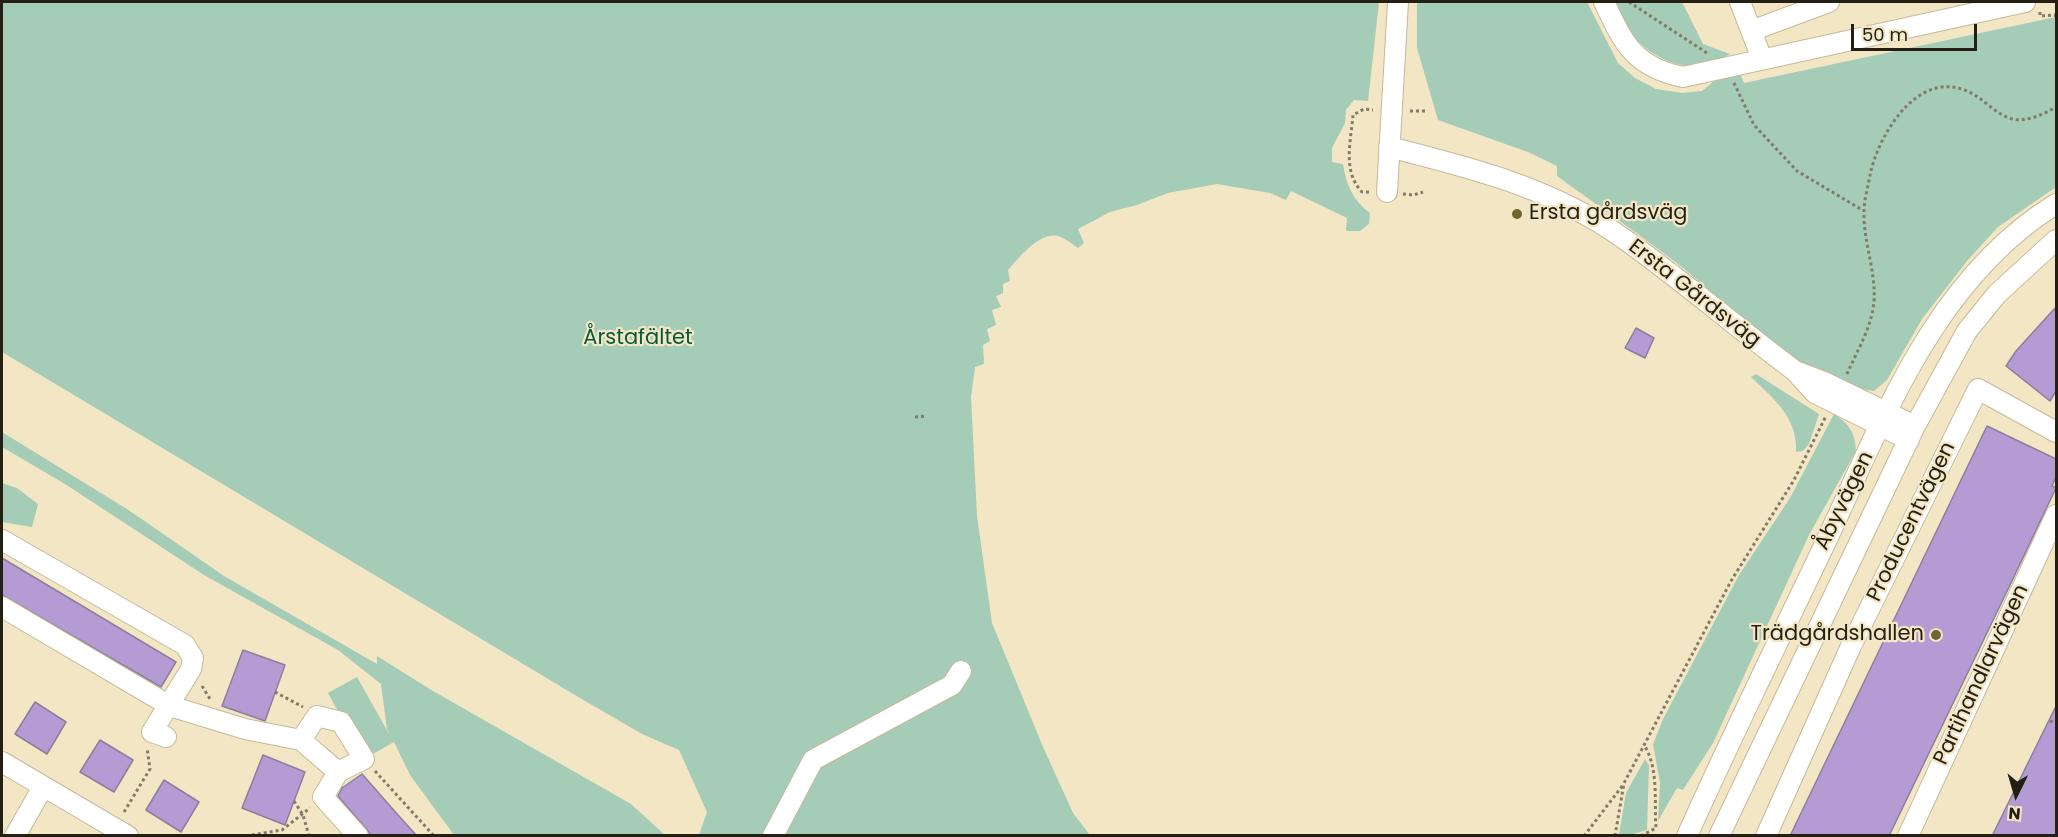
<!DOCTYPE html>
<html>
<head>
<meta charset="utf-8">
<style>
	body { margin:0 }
	#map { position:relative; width:2058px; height:837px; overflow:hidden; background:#f3e6c5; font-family:Poppins,sans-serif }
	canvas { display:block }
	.frame { position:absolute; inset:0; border:3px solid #231f12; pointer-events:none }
	.north { position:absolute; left:1986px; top:765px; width:60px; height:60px; -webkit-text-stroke:4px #f3e6c5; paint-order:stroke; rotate:185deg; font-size:16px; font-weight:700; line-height:24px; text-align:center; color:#231f12 }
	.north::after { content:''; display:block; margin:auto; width:21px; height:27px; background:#231f12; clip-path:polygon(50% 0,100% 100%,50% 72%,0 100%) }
	.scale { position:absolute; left:1851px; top:24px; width:126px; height:27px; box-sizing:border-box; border:3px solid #231f12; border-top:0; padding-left:8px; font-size:18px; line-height:21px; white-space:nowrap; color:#231f12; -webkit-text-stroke:4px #f3e6c5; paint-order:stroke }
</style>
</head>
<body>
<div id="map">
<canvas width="2058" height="837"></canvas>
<div class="frame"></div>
<div class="north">N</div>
<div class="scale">50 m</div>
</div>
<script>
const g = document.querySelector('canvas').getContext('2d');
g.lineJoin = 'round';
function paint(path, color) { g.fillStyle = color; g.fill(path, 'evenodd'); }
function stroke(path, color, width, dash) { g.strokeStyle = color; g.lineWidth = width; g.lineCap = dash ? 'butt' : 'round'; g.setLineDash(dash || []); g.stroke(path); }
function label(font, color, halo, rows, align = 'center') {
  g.font = font + ' Poppins,sans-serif'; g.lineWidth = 4.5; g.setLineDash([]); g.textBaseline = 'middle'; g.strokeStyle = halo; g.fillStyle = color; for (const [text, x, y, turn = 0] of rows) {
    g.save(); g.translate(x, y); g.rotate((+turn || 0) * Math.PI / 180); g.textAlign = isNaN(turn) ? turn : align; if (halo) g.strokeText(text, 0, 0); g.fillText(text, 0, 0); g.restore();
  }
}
paint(new Path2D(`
	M2,2H1379L1368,101L1354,100L1346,110L1345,123L1332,148V162L1343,164C1346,184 1353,201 1370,213L1369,224L1360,231H1346L1347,218L1291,191L1286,200L1270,193L1217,184L1168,193L1137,205L1110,212L1078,229L1084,243L1078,248C1072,244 1065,238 1058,236C1039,232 1019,258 1008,270L1010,281L1003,284V293L996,296L1001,307L992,310L996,325L987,329L990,341L983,345L984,364L975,367L971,397L977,516L992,623L1043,747L1073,813L1090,835H699L707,812L679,750L642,734L580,698L2,352Z
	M1417,2H1587L1618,63L1635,78L1656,89L1682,93L1702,91L1713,82L1740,74L1744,83L2056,17V187L1998,227L1967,261L1922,319L1887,380L1874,391C1794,380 1739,312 1678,264C1639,234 1597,205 1557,176V166L1528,152L1438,120L1417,48Z
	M1616,2H1682L1703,44L1730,54C1723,58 1716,64 1709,65C1668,74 1623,40 1616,2Z
	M1756,374L1819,414L1809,444L1803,451L1796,452C1798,418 1774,399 1751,377Z
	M1834,414C1849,424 1855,432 1856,451L1809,535L1713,743L1683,790L1677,788L1658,821L1660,783L1653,744L1663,719L1739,575L1790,498Z
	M2,432L130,511L224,576L377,664V656L433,691L631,804L665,835H454L410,775L394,742L364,759L328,693L357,677L392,739L387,729L381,684L338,650L204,575L65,484L2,447Z
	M2,483L17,488L38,504L32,527L2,522Z
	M1645,759L1649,765L1647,830L1630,835H1619L1626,793Z`), '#a5ccb7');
const building = new Path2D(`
	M2056,307V391L2050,401L2006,366L2016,351Z
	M1636,328L1654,338L1645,358L1625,348Z
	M1987,426L2056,459V477L2052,486L2056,488L2011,583L1889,836H1790Z
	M2,558L176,662L161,687L2,595Z
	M243,650L285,665L265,721L222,706Z
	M35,702L66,722L47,754L15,734Z
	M2056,706V836H1992Z
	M100,740L133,760L114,792L80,772Z
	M263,755L305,772L285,825L242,808Z
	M362,774L398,815L417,836H372L338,796L342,788Z
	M164,780L199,802L181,832L146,810Z`);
paint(building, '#b49bd3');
stroke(building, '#8b7f9c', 1.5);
const minor = new Path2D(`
	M1604,2C1624,44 1634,67 1683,77L2025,2
	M1740,2L1762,59
	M1751,31L1829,2
	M1389,147C1468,167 1545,186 1614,232C1677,275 1734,326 1795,371L1815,393L1909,440
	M1387,192L1398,2
	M1798,372L1824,382L1915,426
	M2,540L185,645L193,658L191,669L152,732L166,737
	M2,607L170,706L245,729L301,740L338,772L323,797L358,836
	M301,740L317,716L341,722L364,759L338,772
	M2,762L128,836
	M15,836L43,787
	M773,836L813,760L952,685L961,671
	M1687,836C1730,740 1776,646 1821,552C1881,426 1932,280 2056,204
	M1719,836L1915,426L1967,331L1997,294L2056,240
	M1766,836L1851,646L1978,389L2056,432
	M1908,836L2056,515`);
stroke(minor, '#c5b998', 22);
stroke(new Path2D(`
	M1629,2L1707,53
	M2040,12V16L2055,15L2056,19
	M1734,83L1754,125L1797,171L1864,211
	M1410,111H1426
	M1369,192H1362C1342,171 1351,141 1353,115L1364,109L1373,110
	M1403,194L1413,195L1423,192
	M1847,374C1857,351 1872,327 1874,301C1876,271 1863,241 1864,211C1864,200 1868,187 1870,175C1878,136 1917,69 1967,91C1982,97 1997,116 2013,119C2028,122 2044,114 2056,107
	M915,417L927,416
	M202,686L210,699
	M275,692L303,707
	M2050,721L2056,723
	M375,771L434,836
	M294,801L303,815L309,836
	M124,812L150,769L147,748
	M246,836L282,830L310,808
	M1584,836L1623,785
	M1615,836L1624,783L1731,581L1794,480L1826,416
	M1641,836L1656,828C1654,801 1659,768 1644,745`), '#837b65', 3, [3, 3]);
stroke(minor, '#fff', 20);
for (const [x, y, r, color] of [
	[1517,214,6,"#6d6632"],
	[1936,635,6,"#6d6632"]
]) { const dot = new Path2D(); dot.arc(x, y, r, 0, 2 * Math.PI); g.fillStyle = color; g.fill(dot); stroke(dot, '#f3e6c5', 2); }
label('21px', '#231f12', '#f3e6c5', [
	["Ersta gårdsväg",1529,214],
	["Trädgårdshallen",1924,635,"right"]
], 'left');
label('21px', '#231f12', '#f3e6c5', [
	["Ersta Gårdsväg",1694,294,38],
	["Åbyvägen",1845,501,-64],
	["Producentvägen",1912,522,-64],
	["Partihandlarvägen",1982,675,-65]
]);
label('21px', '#045b3c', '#f3e6c5', [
	["Årstafältet",638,339]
]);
</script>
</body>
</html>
